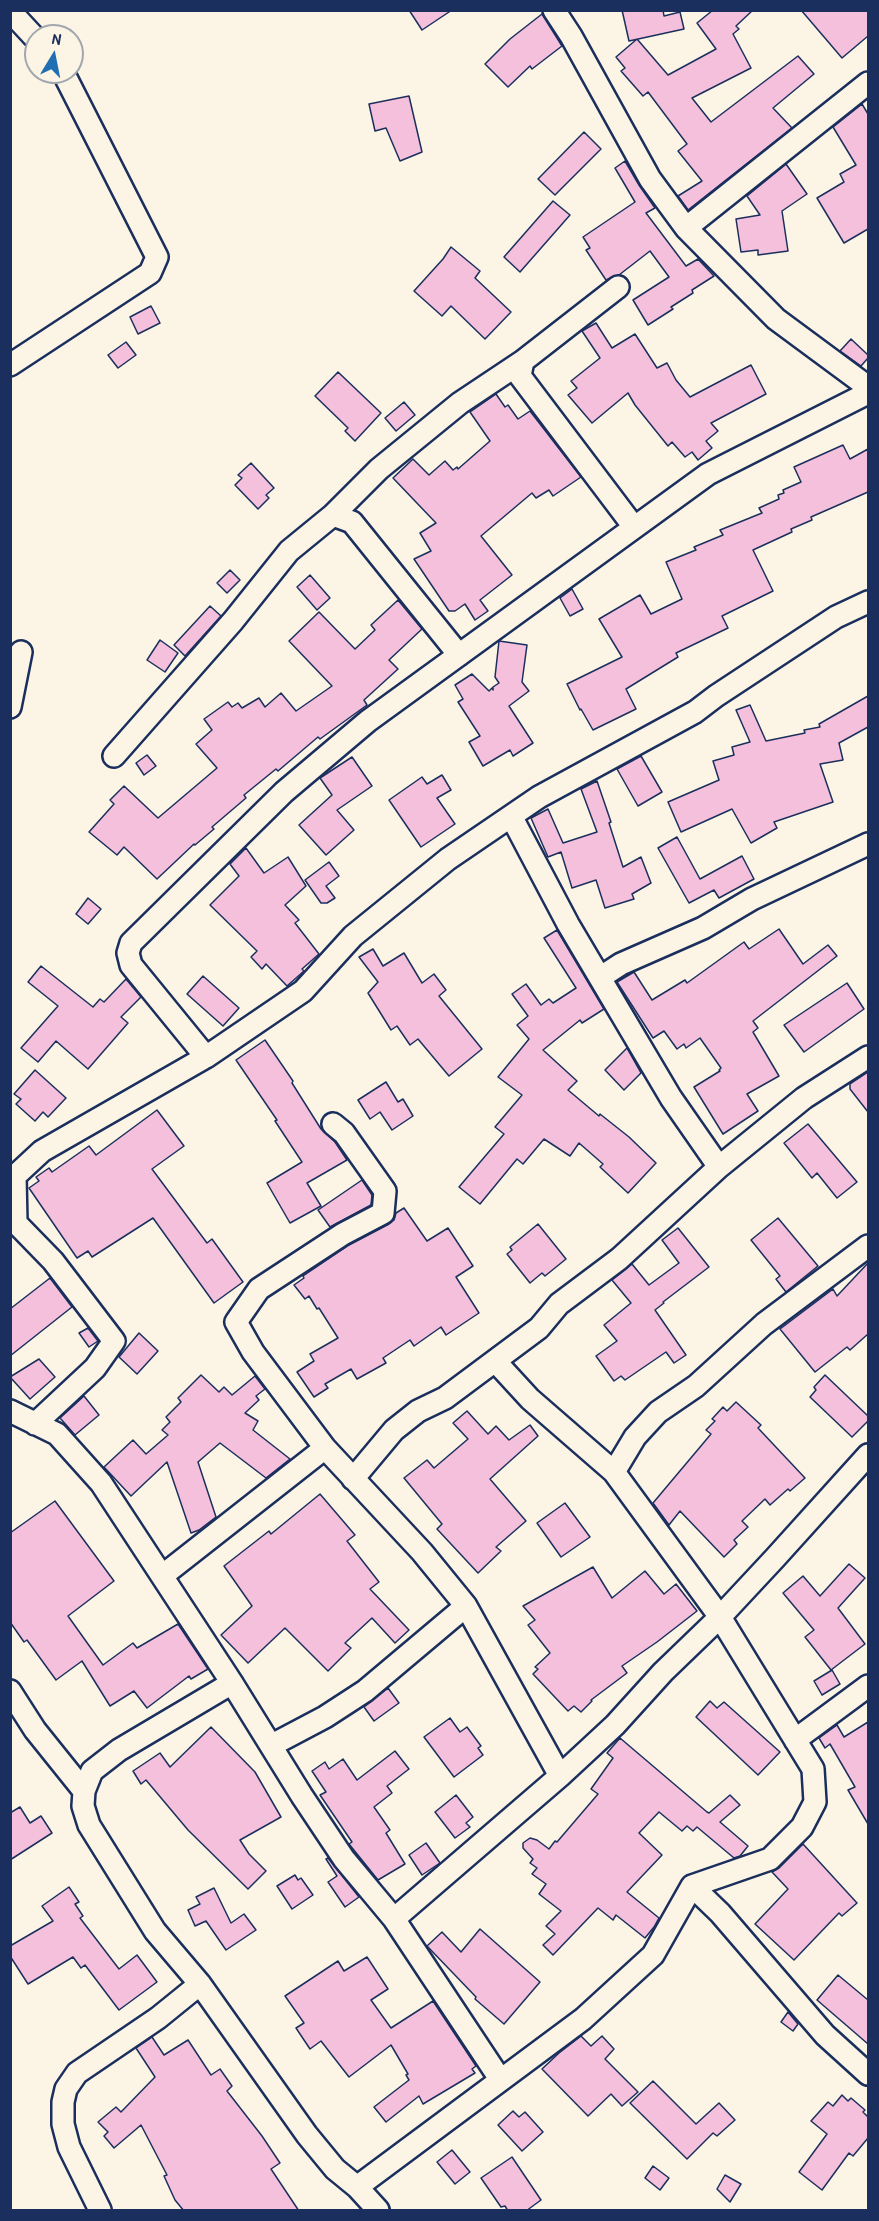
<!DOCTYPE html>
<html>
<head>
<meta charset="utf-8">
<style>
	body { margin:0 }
	#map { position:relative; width:879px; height:2221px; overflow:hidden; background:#fcf5e5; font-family:"Patrick Hand",sans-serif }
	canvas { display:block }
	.frame { position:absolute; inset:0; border:12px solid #1b2f5e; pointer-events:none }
	.north { position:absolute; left:24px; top:24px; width:60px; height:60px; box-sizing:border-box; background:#fcf5e5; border:2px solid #a2a6af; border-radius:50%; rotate:10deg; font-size:16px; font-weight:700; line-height:24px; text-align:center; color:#1b2f5e }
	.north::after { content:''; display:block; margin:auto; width:21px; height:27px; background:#1f6fb2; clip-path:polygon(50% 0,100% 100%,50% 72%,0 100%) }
</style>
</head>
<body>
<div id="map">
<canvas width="879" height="2221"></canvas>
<div class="frame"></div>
<div class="north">N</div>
</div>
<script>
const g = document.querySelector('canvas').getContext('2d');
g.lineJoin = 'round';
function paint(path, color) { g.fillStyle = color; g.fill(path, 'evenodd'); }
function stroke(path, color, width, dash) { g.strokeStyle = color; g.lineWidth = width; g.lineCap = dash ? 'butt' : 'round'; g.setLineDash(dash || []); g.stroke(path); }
const building = new Path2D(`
	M409,10H452L422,30Z
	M622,10H663L664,16L680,12L684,29L629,41Z
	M713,10H753L736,26L739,29L733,34L751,68L692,98L711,122L798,56L814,74L773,108L792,128L688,210L678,196L702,181L678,151L687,144L648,92L643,96L621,71L625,68L616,57L637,39L668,75L716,49L697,23Z
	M801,10H868V36L842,58Z
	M542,14L562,46L532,69L530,66L508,87L485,64L510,39Z
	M409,96L422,152L400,161L386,128L375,131L369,104Z
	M862,104L868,114V229L844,243L817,198L844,182L840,174L856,165L833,127Z
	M584,132L601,149L555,195L538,179Z
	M625,161L639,185L655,208L646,213L686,266L698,259L714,276L692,290L693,293L671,307L673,309L648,325L633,300L669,277L650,251L619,275L606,280L586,250L590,248L583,237L635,202L615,168Z
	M786,164L807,194L782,211L788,251L758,255V250L741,252L736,219L760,215L747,196Z
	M553,201L570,215L520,272L504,257Z
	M451,247L480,271L475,278L511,312L485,339L451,306L442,316L414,291L443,259Z
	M151,306L160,323L138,334L130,317Z
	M596,323L612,348L635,334L657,368L667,363L676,380L690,397L751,365L766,394L711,423L718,431L706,441L712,448L698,460L692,452L685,457L672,442L668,446L635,405L628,393L592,423L568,395L577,388L571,381L600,358L582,331Z
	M851,339L868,355V358L861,366L840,351Z
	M126,342L136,355L118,368L108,355Z
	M338,372L381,413L355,441L345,431L348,428L315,396Z
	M496,394L505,407L508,405L518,419L530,411L581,477L553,496L549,490L536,498L532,493L481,536L512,575L480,600L488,611L475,620L465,604L455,611H449L414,559L431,551L420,533L436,523L393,478L413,459L429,475L445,461L453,470L457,467L458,469L490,441L470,412Z
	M404,402L415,415L396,431L385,418Z
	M843,445L850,459L868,449V492L811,517L812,520L791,529L792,532L753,550L773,591L722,616L728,628L676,653L678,657L626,689L636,709L593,730L581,709L580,710L567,684L622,657L599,619L640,595L651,614L682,599L666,562L696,550L694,547L723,535L720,530L762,513L759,508L779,499L778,495L784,493L783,490L801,482L794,467Z
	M251,463L274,488L266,495L269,498L258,509L235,485L242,478L238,475Z
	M230,570L240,580L227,593L217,583Z
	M310,575L330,598L317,610L297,587Z
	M572,589L583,609L570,616L560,598Z
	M398,600L422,629L389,660L398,669L364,700L367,705L320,739L318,737L278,771L276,769L244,795L246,798L212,827L214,829L195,845L194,844L157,879L124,847L117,855L89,832L114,804L110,800L124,786L158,818L217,768L196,744L212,730L204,719L228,702L232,707L238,703L242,708L259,698L265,707L281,693L296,711L332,686L289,641L319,612L355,649L375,630L371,625Z
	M210,606L221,616L185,656L174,645Z
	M160,640L178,653L165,672L147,660Z
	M499,641L527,645L522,682L529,691L509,706L533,743L513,756L510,750L483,766L469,742L480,736L458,702L463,699L455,685L472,674L489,691L492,688L493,690V687L499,683L495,677Z
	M868,696V727L839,743L843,760L820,764L833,802L774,822L777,828L751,843L732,809L681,832L668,802L719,780L713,761L734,755L732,747L750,742L736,710L750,705L766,741L805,733L804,730L820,727L819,724Z
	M147,755L156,766L144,775L136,763Z
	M641,756L662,792L638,806L617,769Z
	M352,757L372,786L337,810L354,830L326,855L299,825L332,795L320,778Z
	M442,775L451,790L437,798L455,824L421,847L389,800L422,777L427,784Z
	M597,781L611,822L609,823L623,867L641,857L651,883L632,894L634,899L605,908L596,880L572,888L561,852L548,857L531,818L548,809L563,843L597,832L581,789Z
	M677,837L700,879L742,856L754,879L719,898L714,890L689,903L658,848Z
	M246,848L264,873L288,857L306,886L285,905L299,920L295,923L319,954L302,969L304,971L287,986L266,964L262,969L251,957L257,951L210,905L239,876L230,864Z
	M329,862L339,876L326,886L335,898L327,903H321L305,880Z
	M88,898L101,909L88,924L76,914Z
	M779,929L803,964L828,945L837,956L753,1021L758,1028L753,1032L779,1076L747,1094L758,1111L723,1134L694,1087L720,1071L719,1070L721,1068L700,1038L686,1048L684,1044L677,1049L664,1031L653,1038L617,982L634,972L652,1000L685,980L687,983L744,942L749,949Z
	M557,930L604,1009L582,1023L580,1020L543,1050L577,1081L568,1090L599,1116L600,1114L629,1137L656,1163L628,1193L600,1167L603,1164L579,1143L570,1156L544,1139L523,1164L517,1159L480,1204L459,1187L504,1134L495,1127L522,1095L498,1077L529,1039L517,1025L528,1016L512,994L526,984L541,1005L549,999L553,1003L576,988L544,938Z
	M373,949L383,966L404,953L422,983L434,974L446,990L439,996L482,1049L449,1076L418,1039L410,1045L397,1026L391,1030L368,993L378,982L359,957Z
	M41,966L93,1007L100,999L104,1002L126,979L141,997L121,1017L128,1023L88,1069L56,1041L38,1062L21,1048L58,1006L28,982Z
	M203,976L239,1008L223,1026L187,994Z
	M847,983L864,1009L804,1052L784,1025Z
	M265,1040L293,1081L292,1083L321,1129L335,1142L347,1160L307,1183L321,1206L290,1223L267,1183L302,1162L275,1121L277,1120L236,1060Z
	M627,1048L641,1073L624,1090L605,1070Z
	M35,1070L66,1098L48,1117L43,1112L35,1121L16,1104L21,1099L14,1094Z
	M868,1072V1112L850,1089V1084Z
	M386,1082L398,1102L403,1099L413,1116L392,1130L380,1112L370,1119L358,1100Z
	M157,1110L184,1146L152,1169L207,1243L212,1239L243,1282L214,1303L153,1218L92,1257L88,1251L77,1258L29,1188L39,1181L36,1177L49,1168L52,1172L89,1146L96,1155Z
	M808,1124L857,1182L837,1198L817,1173L812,1178L784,1143Z
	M362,1180L372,1195L371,1205L330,1227L318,1210Z
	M404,1208L427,1241L448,1228L473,1266L456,1277L479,1313L446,1335L441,1327L414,1346L410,1340L383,1358L386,1363L357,1379L351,1369L325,1384L328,1388L314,1397L297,1372L314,1361L310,1354L338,1338L319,1308L317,1309L309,1296L305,1299L294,1285L304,1278L303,1276L349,1245L389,1224L394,1220L396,1213Z
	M778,1218L818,1266L786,1292L776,1279L780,1276L751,1240Z
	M538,1224L566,1259L545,1276L542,1273L530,1283L507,1254L512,1250L510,1247Z
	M678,1228L709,1267L663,1302L664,1303L655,1310L686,1355L674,1363L666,1352L625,1380L621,1376L614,1381L596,1356L617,1341L604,1325L631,1303L612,1280L632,1264L649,1285L679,1263L662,1240Z
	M868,1263V1334L850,1350L847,1347L815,1372L780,1329L833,1289L837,1296Z
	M50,1278L72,1307L10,1356V1309Z
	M88,1328L98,1341L89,1347L79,1333Z
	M139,1333L158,1351L137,1374L119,1357Z
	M39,1359L55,1377L30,1399L10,1377Z
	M201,1375L219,1392L224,1387L232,1395L255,1376L265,1389L256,1396L259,1400L245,1413L258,1421L253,1430L290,1459L266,1478L220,1443L198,1462L216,1517L199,1530L191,1533L167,1462L131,1496L104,1467L133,1440L146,1454L168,1435L162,1430L170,1422L166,1417L181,1402L178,1398Z
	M825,1375L868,1416V1421L852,1437L810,1397L816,1390L814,1387Z
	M84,1396L99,1415L75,1435L60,1418Z
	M736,1402L761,1425L758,1428L805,1478L790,1491L788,1489L770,1505L765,1499L742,1521L748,1527L734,1540L737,1544L724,1557L680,1511L669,1525L653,1503L711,1434L706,1430L715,1421L712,1419L723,1407L727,1411Z
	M467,1411L488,1434L496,1426L509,1440L530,1425L538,1436L490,1479L526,1521L496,1547L501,1551L478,1573L437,1529L442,1524L404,1478L427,1460L434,1468L468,1439L453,1423Z
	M320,1494L355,1535L347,1541L379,1582L370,1589L409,1630L395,1643L372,1618L345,1643L351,1648L328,1671L285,1628L248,1663L221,1635L252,1606L224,1566L269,1531L271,1534Z
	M55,1501L114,1581L68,1616L103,1665L133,1643L137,1648L178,1624L208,1669L191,1679L189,1676L147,1708L134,1691L110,1706L82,1661L56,1680L27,1640L24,1642L10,1622V1533Z
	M565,1503L590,1537L561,1557L537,1523Z
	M849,1564L865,1578L838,1608L865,1644L831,1670L805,1637L814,1630L783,1593L803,1576L820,1596Z
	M593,1567L612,1598L645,1571L664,1594L676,1584L697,1611L657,1642L622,1666L627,1673L591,1700L592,1701L581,1712L574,1706L568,1711L533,1674L538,1669L535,1667L550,1653L528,1625L535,1620L523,1606Z
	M832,1670L840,1684L822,1695L814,1681Z
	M388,1688L399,1703L374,1721L364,1707Z
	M710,1701L717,1708L724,1702L780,1752L758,1775L696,1717Z
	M450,1718L460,1732L467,1727L481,1746L478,1748L483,1755L454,1777L424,1737Z
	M868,1722V1824L848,1790L855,1787L830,1744L825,1748L819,1738L837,1725L844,1737Z
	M211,1727L255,1772L281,1817L240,1840L249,1854L266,1871L248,1889L188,1830L146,1780L141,1784L133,1771L160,1753L170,1767Z
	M620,1738L707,1812L709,1813L730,1795L740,1805L720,1822L748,1846L740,1856L734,1858L697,1827L693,1831L687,1826L682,1831L659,1812L639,1833L662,1855L627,1892L659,1918L654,1927L645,1938L616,1915L613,1920L598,1908L553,1955L543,1945L555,1934L546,1926L561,1911L539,1894L546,1884L532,1874L537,1868L530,1863L533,1859L523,1848V1843L530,1838L537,1840L549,1849L555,1841L557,1842L598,1794L591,1789L613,1758L607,1753Z
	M395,1751L409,1769L387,1786L392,1793L374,1807L390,1830L386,1833L405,1864L378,1880L349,1844L352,1842L320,1795L326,1792L312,1771L325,1762L329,1769L343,1759L357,1780Z
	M456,1795L473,1817L466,1823L470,1827L455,1838L435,1812Z
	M20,1807L30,1823L41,1816L52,1833L10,1860V1813Z
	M426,1843L440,1863L422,1875L409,1855Z
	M803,1844L857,1903L842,1916L839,1913L794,1960L755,1924L788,1889L772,1872L779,1868Z
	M328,1858L359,1897L345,1907L328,1882L337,1876L326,1859Z
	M295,1875L298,1880L301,1878L313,1895L292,1909L277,1886Z
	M69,1887L79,1902L75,1904L83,1916L80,1918L119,1969L137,1955L157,1982L119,2010L85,1965L81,1968L73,1957L28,1984L10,1956V1946L53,1921L42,1906Z
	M214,1888L231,1923L244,1914L256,1930L226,1950L206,1921L195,1926L188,1910L200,1904L196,1897Z
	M480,1929L540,1982L504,2024L475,1999L476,1997L427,1946L442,1932L461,1952Z
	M367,1957L388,1989L371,2000L391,2028L433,2001L476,2066L472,2069L475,2073L423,2104L419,2096L386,2122L374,2107L409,2080L406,2075L408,2074L391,2045L349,2077L321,2041L310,2049L296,2028L304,2023L285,1996L338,1961L344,1971Z
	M838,1975L868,2000V2044L817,2000Z
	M788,2012L798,2024L793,2031L781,2022Z
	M581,2036L591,2046L602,2036L614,2049L605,2059L638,2092L622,2106L611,2094L588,2116L542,2069L559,2053Z
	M152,2037L164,2055L188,2040L211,2075L220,2069L232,2086L227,2091L262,2136L280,2163L271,2169L299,2211H184L175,2200L164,2176L167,2175L141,2125L114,2148L104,2136L108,2132L98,2122L116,2107L121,2112L155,2077L136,2048Z
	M653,2081L696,2124L719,2103L735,2120L717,2136L713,2133L687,2159L630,2103Z
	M842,2095L848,2101L851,2098L865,2110L863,2112L868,2117V2138L853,2156L849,2153L822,2190L799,2172L827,2134L811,2121L828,2102L833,2106Z
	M513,2111L519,2117L525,2112L543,2132L522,2151L498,2125Z
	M452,2150L470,2172L455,2184L437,2162Z
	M512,2157L541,2200L526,2211H508L505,2206L501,2207L481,2178Z
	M653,2166L669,2178L660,2190L645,2178Z
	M725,2175L741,2184L730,2202L717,2189Z`);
paint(building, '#f5c0db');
stroke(building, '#1b2f5e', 1.5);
const minor = new Path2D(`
	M554,10L571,36L650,179L686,228L776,319L868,387
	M10,11L36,39
	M686,228L868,83
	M618,287L523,361L520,376L634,527
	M10,365L150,273L157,257L63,72
	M333,515L379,469L460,403L523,361
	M10,707L21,652
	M114,756L233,621L289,551L333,515L352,522L459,655
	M511,816L568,924L671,1098L719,1167
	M601,977L621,964L703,928L752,899L868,844
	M206,1057L131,965L128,953L131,943L284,792L368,721L708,474L868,393
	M333,1124L344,1133L385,1191L383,1213L343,1234L259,1289L236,1322L253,1352L325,1448L422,1552L466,1606L560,1776
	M10,1411L57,1434L101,1483L232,1683L302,1796L344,1859L394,1919L500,2079
	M35,1424L95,1368L114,1341L53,1261L16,1223L15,1176L42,1151L206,1057L303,991L353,936L448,859L539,797L695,712L716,696L836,617L868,602
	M614,1472L635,1437L658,1412L696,1386L764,1324L868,1246
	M353,1479L394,1430L418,1411L445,1398L539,1328L559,1304L619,1259L719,1167L804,1098L868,1057
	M162,1576L325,1448
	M232,1683L119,1750L92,1771L84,1791L83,1806L89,1825L155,1931L200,1984L307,2135L335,2169L357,2187L378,2210
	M10,1691L35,1730L84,1791
	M795,1740L868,1686
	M272,1745L325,1717L365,1691L466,1606
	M692,1886L720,1913L825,2035L868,2074
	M394,1919L560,1776L615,1725L663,1672L720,1617L775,1558L868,1455
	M357,2187L583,2019L653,1955L692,1886L770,1859L802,1827L815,1802L813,1769L720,1617L614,1472L530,1399L496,1362
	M100,2210L69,2147L63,2124V2102L66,2089L77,2073L158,2018L200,1984`);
stroke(minor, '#1b2f5e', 26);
stroke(minor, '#fcf5e5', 21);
</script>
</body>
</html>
